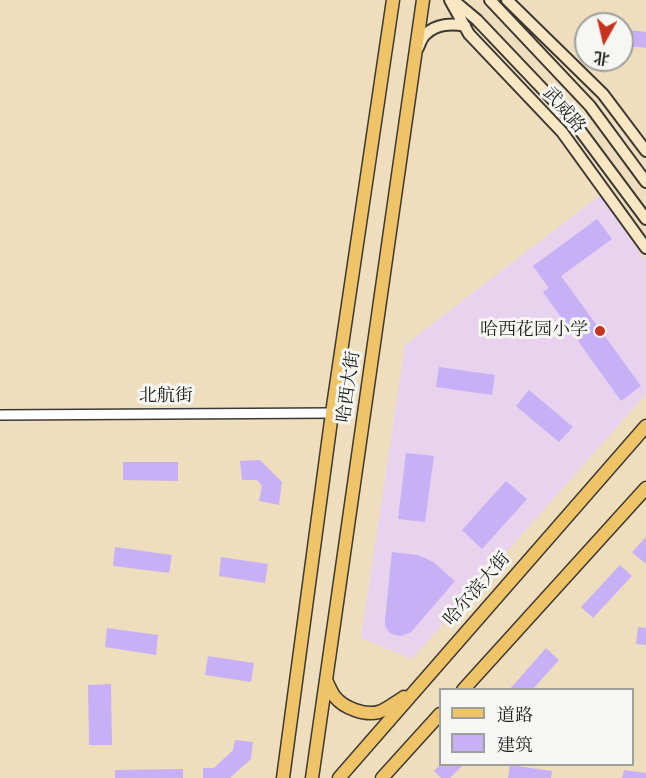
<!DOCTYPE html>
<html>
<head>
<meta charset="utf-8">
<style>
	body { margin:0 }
	#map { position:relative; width:646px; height:778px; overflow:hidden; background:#efdebd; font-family:"IM FELL DW Pica","Noto Serif SC",serif }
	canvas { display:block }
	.legend { position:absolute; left:439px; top:688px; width:195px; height:78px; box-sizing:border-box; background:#f6f6f2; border:2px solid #9f9f9c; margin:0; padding:8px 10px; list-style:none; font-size:18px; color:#1c1c1c }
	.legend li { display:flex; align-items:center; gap:12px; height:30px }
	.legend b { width:30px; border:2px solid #9f9f9c }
	.north { position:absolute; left:574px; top:12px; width:60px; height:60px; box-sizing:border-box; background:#f6f6f2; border:2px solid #9f9f9c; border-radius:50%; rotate:188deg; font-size:16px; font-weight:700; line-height:24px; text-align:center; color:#1c1c1c }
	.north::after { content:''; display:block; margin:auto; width:21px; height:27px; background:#c8321e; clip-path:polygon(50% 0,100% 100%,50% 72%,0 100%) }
</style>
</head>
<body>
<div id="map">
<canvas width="646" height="778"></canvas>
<ul class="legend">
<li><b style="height:8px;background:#efc469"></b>道路</li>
<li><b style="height:16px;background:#c7b0f6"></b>建筑</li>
</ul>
<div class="north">北</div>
</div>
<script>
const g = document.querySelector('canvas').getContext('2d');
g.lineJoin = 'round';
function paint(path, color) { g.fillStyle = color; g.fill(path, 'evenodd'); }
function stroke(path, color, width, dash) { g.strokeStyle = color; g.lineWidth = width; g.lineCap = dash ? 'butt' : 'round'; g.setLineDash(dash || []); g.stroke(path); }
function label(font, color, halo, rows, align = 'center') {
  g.font = font + ' "IM FELL DW Pica","Noto Serif SC",serif'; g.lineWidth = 6; g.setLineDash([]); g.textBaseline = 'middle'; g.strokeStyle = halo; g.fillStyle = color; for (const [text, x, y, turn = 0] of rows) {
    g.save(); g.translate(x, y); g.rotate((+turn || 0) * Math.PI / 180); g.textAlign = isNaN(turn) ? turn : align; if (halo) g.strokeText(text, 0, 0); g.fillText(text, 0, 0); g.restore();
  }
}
paint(new Path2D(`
	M600,195L646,261V394L412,659L361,638L405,345Z`), '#e8d2ee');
paint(new Path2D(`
	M622,29L646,32V48L622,45Z
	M597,219L612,239L561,276L641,386L621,401L543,292L549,288L533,266Z
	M439,367L495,375L492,395L436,387Z
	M529,390L573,427L559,442L516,406Z
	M406,453L434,456L425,522L398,519Z
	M260,460L282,482L279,505L259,501L262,486L257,480H242L240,461Z
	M123,462H178V481L123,480Z
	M506,481L527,499L482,549L462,530Z
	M646,537V564L632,552Z
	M115,547L172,555L169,573L113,566Z
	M392,552L417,555L427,559L433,562L455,581L411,632L401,636L392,634L389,632L385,626V620Z
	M221,557L268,564L265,583L219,576Z
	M620,565L632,576L593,618L581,607Z
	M638,627L646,628V645L636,644Z
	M107,628L158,635L156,655L105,647Z
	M546,648L559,660L532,690H509Z
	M208,656L254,663L251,682L205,675Z
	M111,684L112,745H89L88,685Z
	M235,740L253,742L251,759L230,778H203V768H214L233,750Z
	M440,765H463L450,778H441L434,771Z
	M510,765L552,771L551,778H508Z
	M183,769V778H115V770Z
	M624,770L646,773V778H622Z`), '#c7b0f6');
const tertiary = new Path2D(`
	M0,415L332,413`);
const secondary = new Path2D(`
	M450,0L469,34L562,132L646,248
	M453,0L477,20L573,121L646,219
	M490,0L590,106L646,182
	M507,0L603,94L646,151
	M418,48C420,43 422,37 426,34C436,24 452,23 465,26`);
const primary = new Path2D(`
	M326,680C329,686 331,692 335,697C344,708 365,716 379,712C387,709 396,702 404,697
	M463,690L646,488
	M283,778L332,413L393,0
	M312,778L423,0
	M339,778L646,426
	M382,778L440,714`);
stroke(tertiary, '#3c3934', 12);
stroke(secondary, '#3c3934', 14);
stroke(primary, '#3c3934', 15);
stroke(tertiary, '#fff', 9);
stroke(secondary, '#f9e7c3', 10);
stroke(primary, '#efc469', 12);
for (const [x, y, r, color] of [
	[600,331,6,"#c8321e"]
]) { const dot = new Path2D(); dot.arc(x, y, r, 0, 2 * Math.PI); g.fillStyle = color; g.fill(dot); stroke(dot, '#f6f6f2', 2); }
label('18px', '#1c1c1c', '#f6f6f2', [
	["武威路",563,111,49],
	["哈西大街",350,387,-82],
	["北航街",166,397],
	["哈尔滨大街",478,590,-49]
]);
label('18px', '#1c1c1c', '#f6f6f2', [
	["哈西花园小学",588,331]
], 'right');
</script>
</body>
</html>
